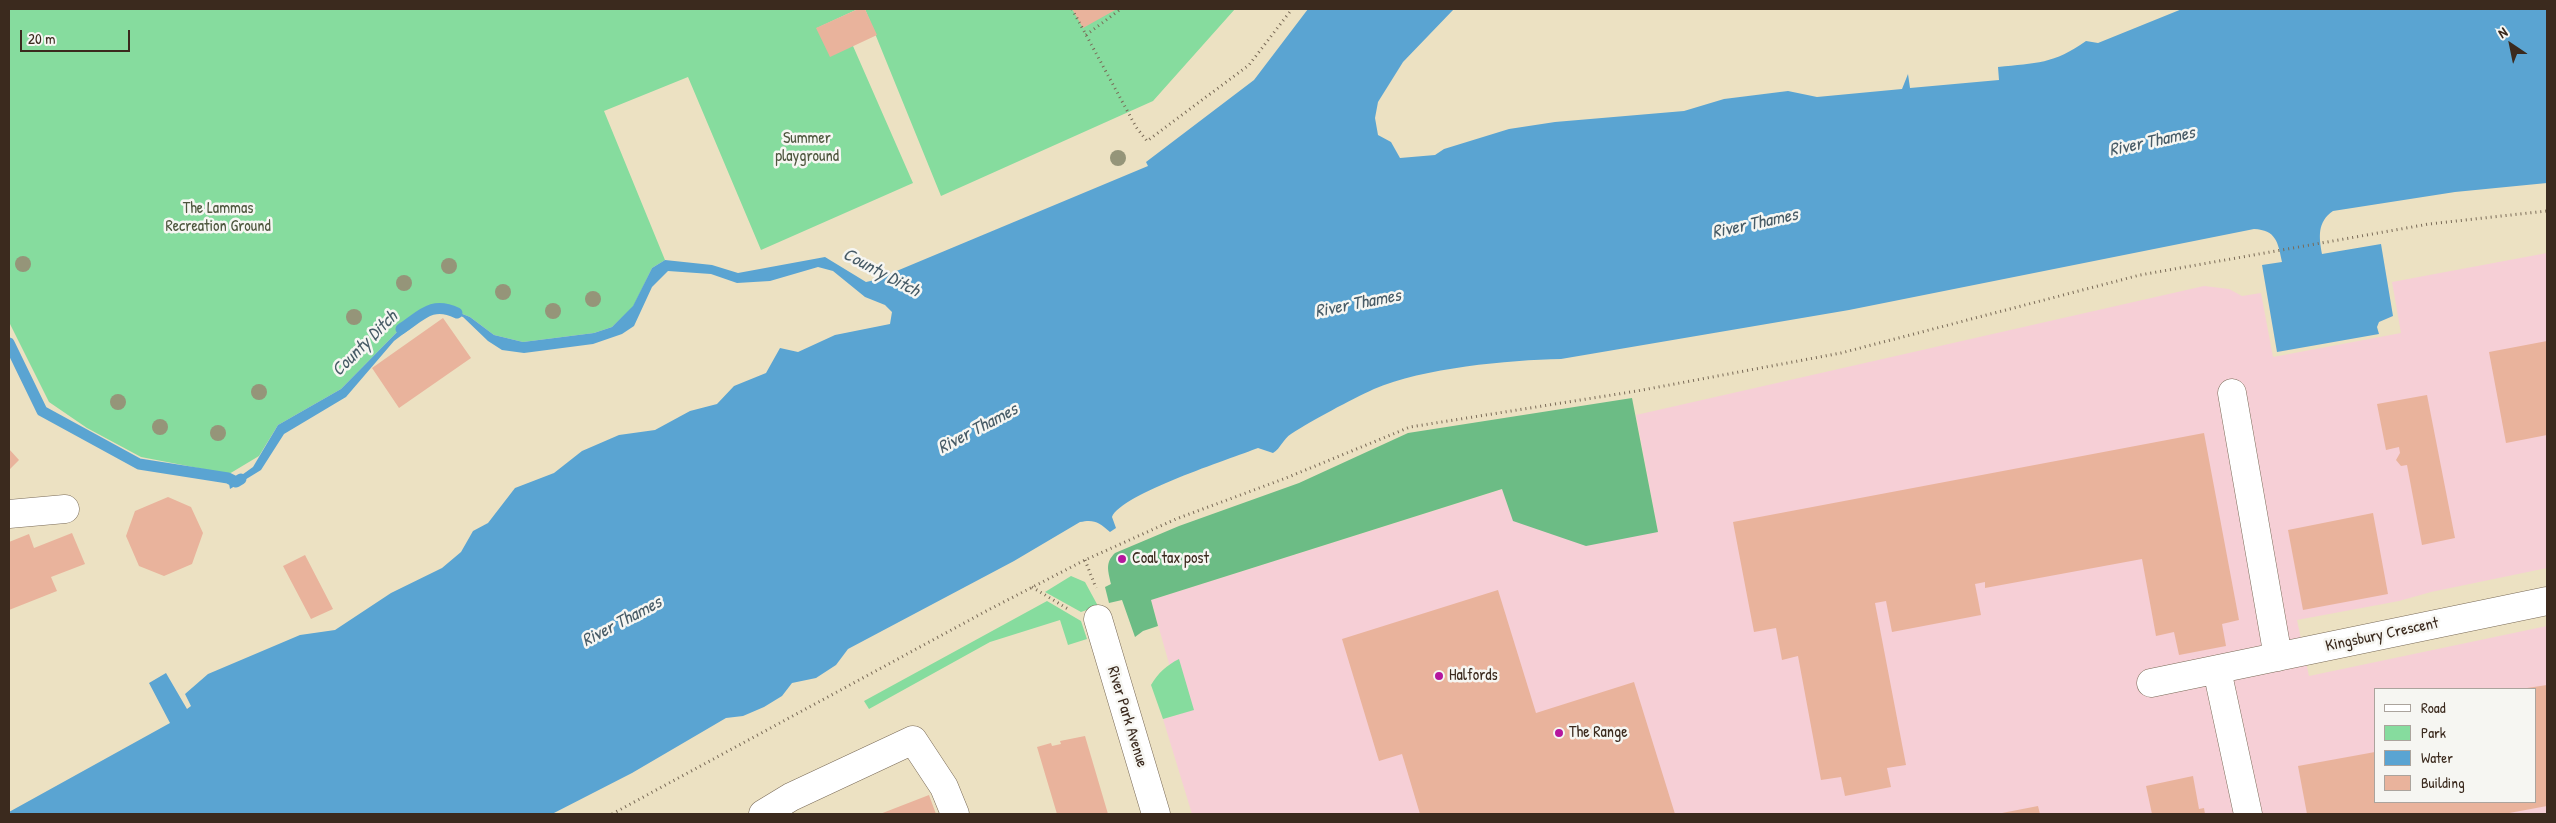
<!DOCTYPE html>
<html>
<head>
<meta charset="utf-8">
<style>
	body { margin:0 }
	#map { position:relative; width:2556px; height:823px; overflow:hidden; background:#ece1c2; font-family:"Patrick Hand",sans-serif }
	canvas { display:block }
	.frame { position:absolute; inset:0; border:10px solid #3b2a1e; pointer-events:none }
	.legend { position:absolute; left:2374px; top:688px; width:162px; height:115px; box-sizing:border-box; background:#f6f6f2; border:1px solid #aba49d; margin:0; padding:6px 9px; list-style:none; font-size:15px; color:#3b2a1e }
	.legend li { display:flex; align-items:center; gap:10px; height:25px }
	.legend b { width:25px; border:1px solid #aba49d }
	.north { position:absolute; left:2486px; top:20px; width:50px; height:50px; -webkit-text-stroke:4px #f6f6f2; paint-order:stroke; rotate:326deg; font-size:14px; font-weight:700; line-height:20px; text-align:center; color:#3b2a1e }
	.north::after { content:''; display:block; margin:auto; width:18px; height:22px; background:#3b2a1e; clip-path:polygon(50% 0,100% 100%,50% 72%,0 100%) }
	.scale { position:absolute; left:20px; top:30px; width:110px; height:22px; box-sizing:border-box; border:2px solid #3b2a1e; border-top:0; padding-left:6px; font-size:15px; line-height:18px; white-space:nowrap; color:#3b2a1e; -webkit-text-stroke:4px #f6f6f2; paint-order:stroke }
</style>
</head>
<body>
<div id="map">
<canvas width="2556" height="823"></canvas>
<div class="frame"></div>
<ul class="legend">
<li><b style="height:6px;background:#fff"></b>Road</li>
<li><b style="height:14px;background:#86dc9e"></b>Park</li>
<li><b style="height:14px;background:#5aa4d2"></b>Water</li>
<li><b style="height:14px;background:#e9b39c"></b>Building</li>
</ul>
<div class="north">N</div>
<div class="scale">20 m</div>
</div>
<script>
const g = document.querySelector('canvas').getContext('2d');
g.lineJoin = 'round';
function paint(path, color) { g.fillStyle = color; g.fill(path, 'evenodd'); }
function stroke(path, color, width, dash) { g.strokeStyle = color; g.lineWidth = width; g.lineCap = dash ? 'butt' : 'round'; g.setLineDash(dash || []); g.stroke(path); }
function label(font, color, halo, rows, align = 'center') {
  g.font = font + ' "Patrick Hand",sans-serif'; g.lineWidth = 5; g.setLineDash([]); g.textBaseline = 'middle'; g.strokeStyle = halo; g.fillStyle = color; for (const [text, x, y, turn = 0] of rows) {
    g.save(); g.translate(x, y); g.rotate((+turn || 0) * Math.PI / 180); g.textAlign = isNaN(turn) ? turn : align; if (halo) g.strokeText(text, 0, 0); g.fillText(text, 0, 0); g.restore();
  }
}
paint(new Path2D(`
	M2547,253V568L2431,592L2399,601L2297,620L2309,676L2547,626V814H1192L1163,719L1183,713L1151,600L1503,489L1658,532L1636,415L2204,286L2229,289L2242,296L2261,293L2273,357L2401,333L2392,282ZM2375,689H2535V802H2375Z`), '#f6cfd6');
paint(new Path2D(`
	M9,9H858L817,28L853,46L913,183L761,250L688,77L604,111L665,260L652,268L633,307L612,327L594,333L523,342L494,335L470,317L445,307L432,308L399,330L341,389L278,425L259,456L229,474L141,457L87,428L49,402L9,322Z
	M865,9H1235L1153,101L941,196Z
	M1071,576L1085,582L1098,606L1081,612L1045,592Z
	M1047,601L1081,621L1087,639L1068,645L1060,620L990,642L869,709L864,701Z
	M1179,659L1194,710L1163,719L1151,685C1158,673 1167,665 1179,659Z`), '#86dc9e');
paint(new Path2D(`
	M1632,398L1658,532L1586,546L1513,521L1502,489L1151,600L1158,626L1143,631L1135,637L1122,600L1109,603L1105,587L1111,584C1108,570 1105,563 1115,553L1179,526L1299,483L1408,433Z`), '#6cbc85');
paint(new Path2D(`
	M1308,9H1454L1403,62L1378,102L1375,118L1378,135L1391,142L1400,158L1435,155L1444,149L1509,129L1555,122L1684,111L1724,99L1788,91L1817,97L1902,89L1908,74L1910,88L1999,80L1998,67C2036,63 2054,64 2086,41L2098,43L2182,9H2547V183L2455,192L2333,211C2317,222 2319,237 2322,254L2381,244L2393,316L2379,322L2377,327L2379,334L2277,352L2262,265L2282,262C2278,242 2276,230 2254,229L1849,310L1561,359C1508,360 1423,368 1374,389C1350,400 1313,420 1291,434C1283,439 1281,448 1273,453L1258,448C1230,459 1121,494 1112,517L1116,528L1110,532C1099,522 1094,519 1080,522L1014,561L848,649L836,665L816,678L792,683L782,696L764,707L743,716L726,718L632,773L552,814H9V812L170,723L149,683L166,673L187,709L191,706L185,694L208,674L300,635L335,630L391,593L442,568L461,552L473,531L488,523L515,488L554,473L582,451L619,435L655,430L690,411L717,404L734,386L766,373L780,348L798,352L835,335L890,324L892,312L885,305L865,297L833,271L818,267L770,281L737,283L711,274L668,271L652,287L634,326L622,334L593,344L524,353L502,350L488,341L463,317L436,309L394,341L346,397L284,434L261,470L230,489L228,478L239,477L253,467L278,425L341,389L399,330L432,308L445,307L470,317L494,335L523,342L594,333L612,327L633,306L652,268L665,260L712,265L738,273L825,257L866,282L875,280L1148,166L1146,162L1254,80Z`), '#5aa4d2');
stroke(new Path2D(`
	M401,329C422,315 432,301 457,313
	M9,343L42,411L139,464L228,478L236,482L241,479`), '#5aa4d2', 11);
paint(new Path2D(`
	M858,9H865L877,35L830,57L816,28Z
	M1072,9H1117L1083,28Z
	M443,318L471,358L399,408L372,368Z
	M2547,341V435L2506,443L2489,352Z
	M2427,395L2455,538L2422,545L2407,465L2401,466L2396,460L2400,453L2399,447L2386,450L2377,404Z
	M2204,433L2239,620L2222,624L2226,646L2179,655L2174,632L2156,636L2142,559L1985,588V582L1975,584L1981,615L1892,632L1886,601L1875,603L1906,765L1887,768L1891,787L1845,796L1841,777L1821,780L1798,656L1782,660L1776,628L1754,632L1733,522Z
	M9,449L19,460L9,470Z
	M168,497L191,507L203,533L192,564L164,576L139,566L126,536L135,511Z
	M2373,513L2388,594L2303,610L2288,530Z
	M72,533L85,564L51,577L57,591L9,610V542L29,534L34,548Z
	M305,555L333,609L311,619L283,566Z
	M1498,590L1536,713L1634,682L1675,814H1420L1402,754L1379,761L1342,639Z
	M2547,685V806L2504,814H2307L2298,766L2375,752V802H2535V689L2527,688Z
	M1085,736L1108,814H1057L1037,747L1051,743L1052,746L1061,744L1060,741Z
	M2193,776L2199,809L2204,808L2205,814H2152L2146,786Z
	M929,795L936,814H880Z
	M2038,806L2040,814H2002V813Z`), '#e9b39c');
const minor = new Path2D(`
	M2232,393L2278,657
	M9,514L65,509
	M1098,619L1156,814
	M2217,670L2248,814
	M2151,683L2547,601
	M763,814L791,797L913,740L944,787L955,814`);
stroke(minor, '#796a57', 29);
stroke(new Path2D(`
	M1072,9L1136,127L1147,141L1249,65L1292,9
	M1086,35L1121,9
	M1085,560L1096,588
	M1032,587L1068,609
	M612,814L990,609L1085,560L1176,519L1286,478L1410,427L1637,391L1841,353L2140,275L2429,224L2547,211`), '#796a57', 3, [1, 4]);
stroke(minor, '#fff', 28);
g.fillStyle = '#959579';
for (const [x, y] of [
	[1118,158],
	[23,264],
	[449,266],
	[404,283],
	[503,292],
	[593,299],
	[553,311],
	[354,317],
	[259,392],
	[118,402],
	[160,427],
	[218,433]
]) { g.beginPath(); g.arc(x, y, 8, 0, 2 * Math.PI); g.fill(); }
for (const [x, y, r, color] of [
	[1122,559,5,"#b5179e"],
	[1439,676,5,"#b5179e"],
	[1559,733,5,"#b5179e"]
]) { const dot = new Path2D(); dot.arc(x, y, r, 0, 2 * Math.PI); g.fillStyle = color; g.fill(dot); stroke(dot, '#f6f6f2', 2); }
label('16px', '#4e563e', '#f6f6f2', [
	["Summer",807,139],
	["playground",807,157],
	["The Lammas",218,209],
	["Recreation Ground",218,227]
]);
label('16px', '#3b2a1e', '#f6f6f2', [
	["Coal tax post",1132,559],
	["Halfords",1449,676],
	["The Range",1569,733]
], 'left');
label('16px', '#3b2a1e', '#f6f6f2', [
	["Kingsbury Crescent",2382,635,-12],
	["River Park Avenue",1127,717,73]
]);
label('italic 18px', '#475b66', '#f6f6f2', [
	["River Thames",2152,142,-12],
	["River Thames",1755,224,-12],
	["County Ditch",881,273,28],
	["River Thames",1358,304,-11],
	["County Ditch",365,344,-45],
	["River Thames",978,429,-28],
	["River Thames",622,622,-28]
]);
</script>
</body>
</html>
